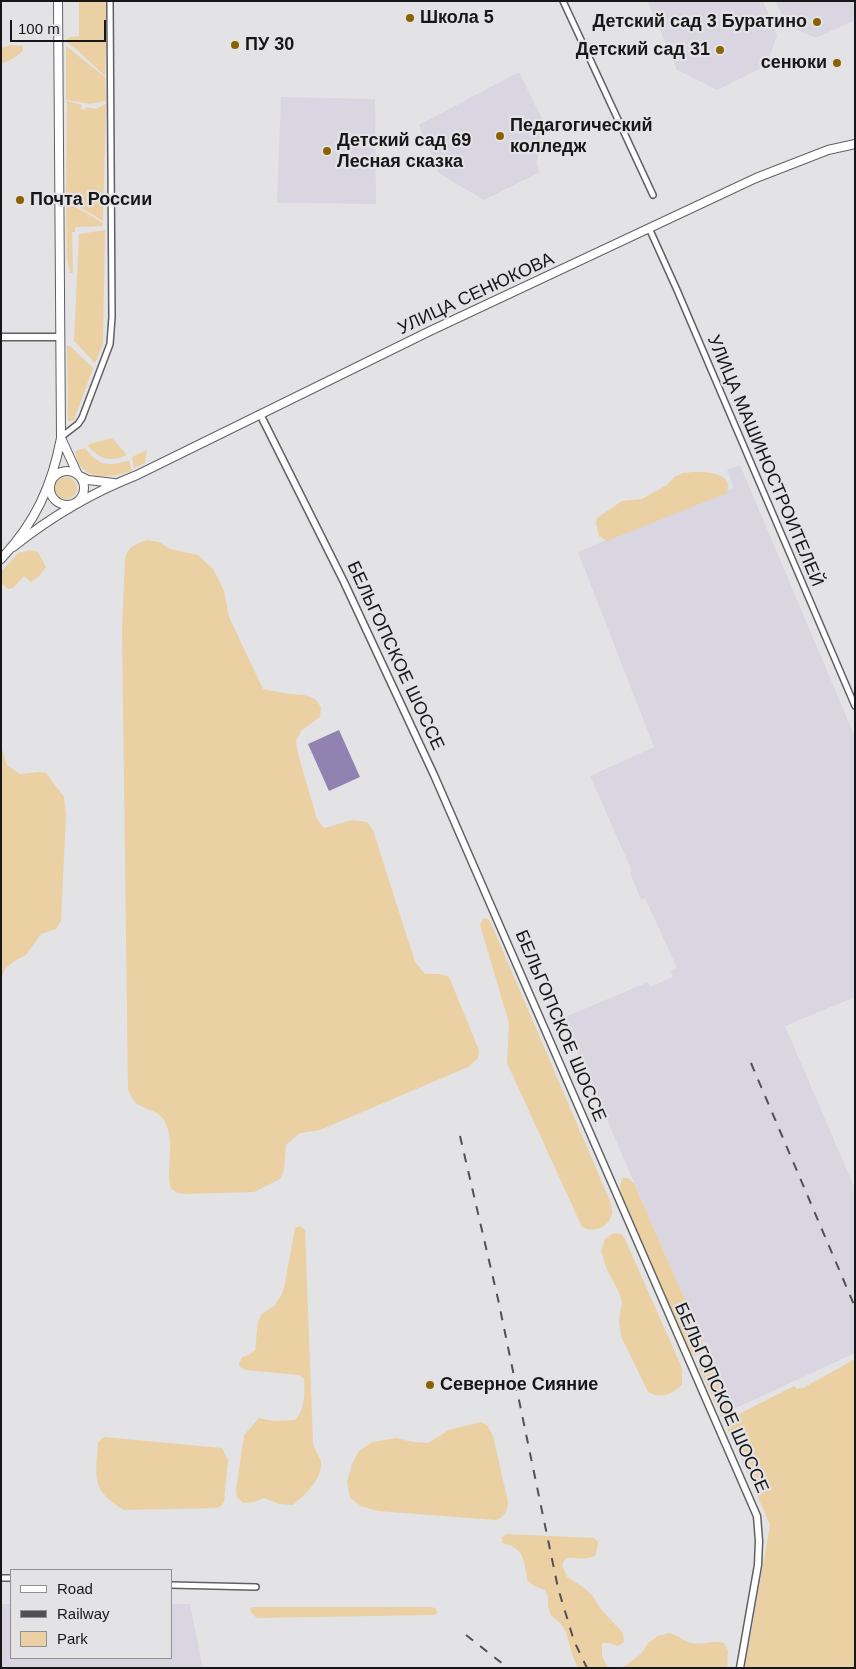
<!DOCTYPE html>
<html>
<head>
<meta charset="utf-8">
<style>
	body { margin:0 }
	#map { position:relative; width:856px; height:1669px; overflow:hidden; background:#e3e2e5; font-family:Arial,sans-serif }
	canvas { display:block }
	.frame { position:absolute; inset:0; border:2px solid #171618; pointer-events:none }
	.legend { position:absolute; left:10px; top:1569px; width:162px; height:90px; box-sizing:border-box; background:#e3e2e5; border:1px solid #919093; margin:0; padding:6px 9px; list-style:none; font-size:15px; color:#171618 }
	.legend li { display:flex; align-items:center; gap:10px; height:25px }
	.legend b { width:25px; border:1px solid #919093 }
	.scale { position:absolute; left:10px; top:20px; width:96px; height:22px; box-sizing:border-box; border:2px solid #171618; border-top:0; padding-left:6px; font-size:15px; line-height:18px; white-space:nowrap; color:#171618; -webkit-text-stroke:4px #e3e2e5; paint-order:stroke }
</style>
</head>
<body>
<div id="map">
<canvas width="856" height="1669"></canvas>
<div class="frame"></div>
<ul class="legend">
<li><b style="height:6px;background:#fff"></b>Road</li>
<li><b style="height:6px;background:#515053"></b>Railway</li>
<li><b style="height:14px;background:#ebd0a4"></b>Park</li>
</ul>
<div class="scale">100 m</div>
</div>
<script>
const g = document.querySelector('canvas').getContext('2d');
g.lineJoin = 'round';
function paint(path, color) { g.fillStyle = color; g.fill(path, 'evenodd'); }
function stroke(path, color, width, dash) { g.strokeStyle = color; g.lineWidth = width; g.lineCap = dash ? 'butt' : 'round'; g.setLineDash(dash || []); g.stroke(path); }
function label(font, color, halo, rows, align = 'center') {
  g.font = font + ' Arial,sans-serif'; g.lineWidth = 4.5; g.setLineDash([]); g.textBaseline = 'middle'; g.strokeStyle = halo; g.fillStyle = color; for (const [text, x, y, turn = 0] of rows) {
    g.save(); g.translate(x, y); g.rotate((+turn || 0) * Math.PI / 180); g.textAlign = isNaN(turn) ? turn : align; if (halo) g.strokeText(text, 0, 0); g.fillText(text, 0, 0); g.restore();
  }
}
paint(new Path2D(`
	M763,1L777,35L767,65L717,90L677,70L648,2Z
	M776,1H855V20L816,38L786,25Z
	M519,72L549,133L539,138L545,152L538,155L537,164L540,172L484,200L439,173L419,125Z
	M281,97L375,99L376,204L277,203Z
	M740,465L855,737V997L785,1026L855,1189V1353L734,1409L717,1364L713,1365L563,1018L648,982L650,987L673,977L671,971L677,968L645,898L641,900L630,873L632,871L590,776L654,747L578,552L734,488L727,470Z
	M1,1604H11V1658H171V1604H190L203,1668H1Z`), '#d9d6e1');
paint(new Path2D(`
	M79,1H105L107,11L105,76L76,49L66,42L67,39L70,37L79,36Z
	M11,45L23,46V50C19,55 7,63 1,64V48Z
	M66,46L105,77L106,101L90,104L66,100Z
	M67,101L82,105L81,109L85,110L86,107L96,109L106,104L103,221L66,199Z
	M66,201L103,223V226L75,227V232H72L73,273H70L67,258Z
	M105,230L103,344L95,363L74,341L79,234Z
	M67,346H70L93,368L74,420L71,421H68Z
	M112,438L127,455C111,463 99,459 87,445Z
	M85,448C98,466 109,467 129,460L132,471C109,478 80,483 75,451Z
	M147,450L145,463L134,468L132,457Z
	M693,472C706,472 734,472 727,493L607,541L599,536L596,523L597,518L622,501L642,499L667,485L674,477L683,473Z
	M55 488a11 11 0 1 1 22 0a11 11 0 1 1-22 0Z
	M147,540L159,542L170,549L198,555L213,569L224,591L229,617L263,689L289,694L304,695L315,699L321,707L320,717L301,731L296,741L298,754L317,819L324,828L352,820L367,822L373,830L415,962L425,974H440L449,977L479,1050L478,1058L468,1067L320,1130L300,1133L286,1145L284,1170L280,1179L254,1192L186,1194L178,1193L171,1189C165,1166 177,1140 163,1119C157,1109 144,1110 136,1103C133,1100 130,1094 128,1090L122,630L125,558C129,546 136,544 147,540Z
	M31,550L38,552L46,567L39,576L31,582L24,576L13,588L8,589L1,583V572L18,553Z
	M1,746L7,765L20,774L40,772L46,773L64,797L66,814L61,921L56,929L41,934L26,955L16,960L5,969L1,980Z
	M487,918L490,921L610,1201C611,1205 613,1210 612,1214C609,1228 593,1233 582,1227L507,1063L509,1023L480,925L483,919Z
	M622,1178H628L634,1183L702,1339L704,1348L701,1353L695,1356L688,1351L621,1195L620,1186Z
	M300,1226L305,1230L313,1443C314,1451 322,1458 321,1466C320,1481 304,1496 293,1505L279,1504L264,1498L254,1502L243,1503L237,1497L236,1491L244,1435L259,1418L274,1421L295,1420C305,1410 305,1392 304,1379L299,1375L246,1370L240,1367L239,1363L242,1357L249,1355L255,1350L258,1321L262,1314L275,1305L282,1294L285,1283L295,1228Z
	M614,1233L621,1234L625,1239L682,1368V1385C670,1395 661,1399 648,1392L621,1336L619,1321L622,1302L618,1290L607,1270L601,1251L605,1239Z
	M855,1359V1668H745L770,1525L746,1469L699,1369L700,1364L705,1363L714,1368L730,1411L739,1414L794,1386L797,1389L803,1388Z
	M481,1422L487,1425L493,1436L508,1502C507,1512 505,1516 496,1520L377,1511L361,1506L350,1498L347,1482L352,1464L359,1451L373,1442L396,1438L413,1442L428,1443L449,1430Z
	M104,1437L222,1448L228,1460L224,1502L221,1506L216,1508L124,1510C90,1490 96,1477 98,1442Z
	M506,1534L594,1538L598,1542L596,1555C589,1560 575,1558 566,1558L562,1565L567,1577L583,1587L593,1596L600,1608L623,1633L624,1642L618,1646L609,1643H602V1656L608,1668H578L572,1654L566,1632L562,1625L551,1615L548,1607V1597L545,1590C539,1588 530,1585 527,1579C526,1577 527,1574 526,1571C523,1554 520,1547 502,1543V1537Z
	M252,1607H430L435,1608L438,1613L433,1615L257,1618L252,1614L250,1609Z
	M669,1633C678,1635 683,1641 691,1643C703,1646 713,1639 724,1643L728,1651L727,1668H622L641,1654L648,1643L658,1636Z`), '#ebd0a4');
paint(new Path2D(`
	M339,730L360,777L329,791L308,744Z`), '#9182b1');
const minor = new Path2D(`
	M563,1L653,195
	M649,228L677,290L855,706
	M61,437L78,424L82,418L110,344L112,317L110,1
	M1,1578H11
	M171,1585L256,1587`);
const tertiary = new Path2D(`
	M1,337H60
	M260,414L344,582L434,775L757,1516L759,1541L758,1565L740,1668`);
const secondary = new Path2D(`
	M61,438L78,475L88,480L114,483
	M50 488a17 17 0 1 1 34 0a17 17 0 1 1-34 0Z
	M13,547C52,516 91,493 137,475L430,331L756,178L828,150L855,144
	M1,559C35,523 52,486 61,438L58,1`);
stroke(minor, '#616063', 8);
stroke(tertiary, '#616063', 9);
stroke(secondary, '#616063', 10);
stroke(minor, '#fff', 5);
stroke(tertiary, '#fff', 6);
stroke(secondary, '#fff', 8);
stroke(new Path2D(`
	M751,1063L855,1307
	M460,1136L498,1299L558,1588L574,1641L587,1668
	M466,1635L508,1668`), '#515053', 2, [9, 9]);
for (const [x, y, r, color] of [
	[410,18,5,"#8a6202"],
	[817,22,5,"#8a6202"],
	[235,45,5,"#8a6202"],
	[720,50,5,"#8a6202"],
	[837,63,5,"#8a6202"],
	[500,136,5,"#8a6202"],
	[327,151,5,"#8a6202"],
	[20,200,5,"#8a6202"],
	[430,1385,5,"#8a6202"]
]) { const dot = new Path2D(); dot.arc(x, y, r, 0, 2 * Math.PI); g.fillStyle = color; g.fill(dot); stroke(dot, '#e3e2e5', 2); }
label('bold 18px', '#171618', '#e3e2e5', [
	["Школа 5",420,18],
	["Детский сад 3 Буратино",807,22,"right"],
	["ПУ 30",245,45],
	["Детский сад 31",710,50,"right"],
	["сенюки",827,63,"right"],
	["Педагогический",510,126],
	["колледж",510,147],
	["Детский сад 69",337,141],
	["Лесная сказка",337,162],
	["Почта России",30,200],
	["Северное Сияние",440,1385]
], 'left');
label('18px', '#171618', '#e3e2e5', [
	["УЛИЦА СЕНЮКОВА",476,294,-25],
	["УЛИЦА МАШИНОСТРОИТЕЛЕЙ",765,461,67],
	["БЕЛЬГОПСКОЕ ШОССЕ",395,656,65],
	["БЕЛЬГОПСКОЕ ШОССЕ",560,1026,67],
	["БЕЛЬГОПСКОЕ ШОССЕ",721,1398,66]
]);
</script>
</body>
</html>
